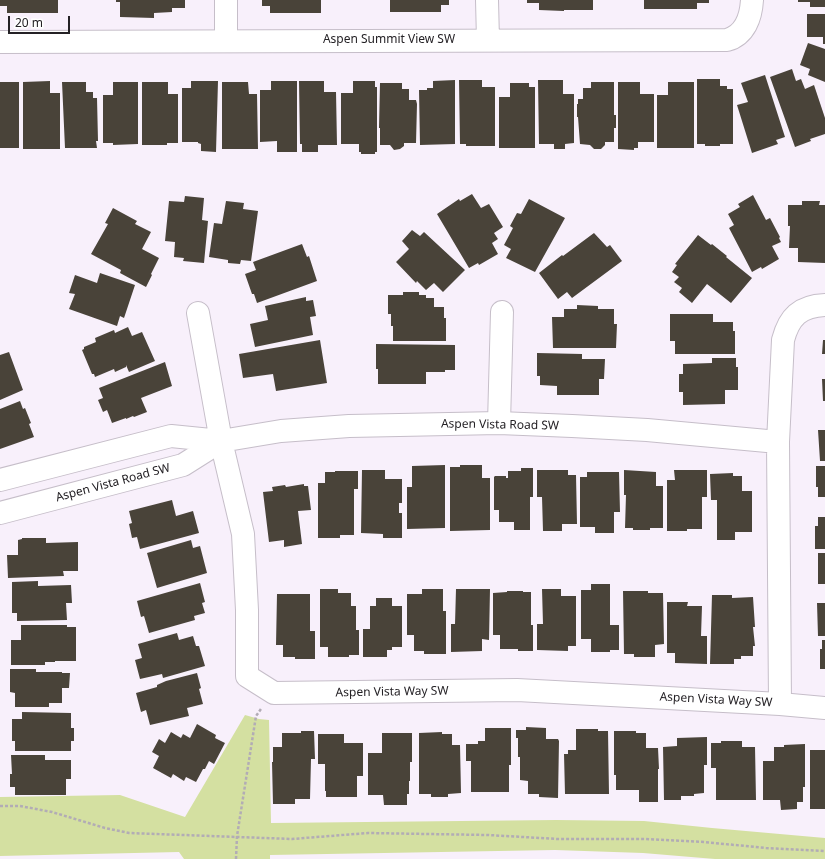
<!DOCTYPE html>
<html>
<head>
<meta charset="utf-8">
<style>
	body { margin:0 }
	#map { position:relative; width:825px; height:859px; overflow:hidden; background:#f8f0fb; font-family:"Noto Sans",sans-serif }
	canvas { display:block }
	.scale { position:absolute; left:8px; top:16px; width:62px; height:18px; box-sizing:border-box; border:2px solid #242125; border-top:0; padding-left:5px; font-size:12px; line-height:14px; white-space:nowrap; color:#242125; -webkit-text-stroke:3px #fff; paint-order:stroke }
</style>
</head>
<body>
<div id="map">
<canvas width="825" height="859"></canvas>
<div class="scale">20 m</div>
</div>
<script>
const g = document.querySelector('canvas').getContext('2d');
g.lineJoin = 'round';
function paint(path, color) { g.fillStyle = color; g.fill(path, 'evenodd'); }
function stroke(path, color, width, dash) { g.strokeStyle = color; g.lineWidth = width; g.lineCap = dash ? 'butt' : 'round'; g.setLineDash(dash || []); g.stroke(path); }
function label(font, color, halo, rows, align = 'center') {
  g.font = font + ' "Noto Sans",sans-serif'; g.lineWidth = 4; g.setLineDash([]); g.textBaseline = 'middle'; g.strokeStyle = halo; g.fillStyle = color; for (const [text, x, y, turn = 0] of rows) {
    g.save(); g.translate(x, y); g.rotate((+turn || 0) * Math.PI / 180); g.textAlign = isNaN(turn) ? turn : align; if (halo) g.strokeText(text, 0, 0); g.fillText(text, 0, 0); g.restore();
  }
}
paint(new Path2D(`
	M245,715L259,719L269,720L271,823L556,820L644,821L712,828L825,838V859H715L643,853L555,850L270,855V859H184L179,852L0,856V797L120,795L185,817Z`), '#d4e0a1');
paint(new Path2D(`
	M0,0H58V13H7V6H0Z
	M116,0H185V8H172V12L154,13V18L120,17V2H116Z
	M262,0H321V13H270V6H262Z
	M390,0H449V5H441V12H390Z
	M527,0H593V10H564V11L539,10V3H527Z
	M644,0H709V3H697V9H644Z
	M798,0H825V7H810V2H798Z
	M807,14H825V44H823V37H807Z
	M808,43L825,49V82L808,75L810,69L800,65Z
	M792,69L796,81L801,79L805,89L814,85L825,118V134L810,139L811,141L795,147L770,77Z
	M765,75L785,137L776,140L778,144L752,153L737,105L748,102L741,83Z
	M697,79H720V86H727V89H733V144H720V146H705V144H697Z
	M455,80V144L420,145L419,90H427V88H433V81Z
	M459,80H482V87H495V146H466V144H460Z
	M538,80H563V94H574V143L565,144V149H554V144H539Z
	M50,81V93H60V149H23V82Z
	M191,81H218L216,152L201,151V144L198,143V142H182V88H191Z
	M271,81H297V152H277V141L260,142V90H271Z
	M299,81H324V92H336L337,145H318V152H302V144H300Z
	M353,81H375V87H377V152H375V154H361V152H359V144H341V93H353Z
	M0,82H19V148H0Z
	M62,82H86V92H93V98H97L98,141H96L97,148H65Z
	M113,82H138V144L113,145V143H103V95H113Z
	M142,82H168V94H178V143H167V145H142Z
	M222,82H248L249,94H257L258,149H222Z
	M591,82H614V115H616V128H614V142H605V145L601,149H594L590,145L580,144L578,117H577V104H578V99H583V88H591Z
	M618,82H640V94H654V142H638V148H634V150L618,149Z
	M668,82H694V148H657V95H668Z
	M380,83H402V89H409V100H416L417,104L416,143H404V146L400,149L394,150L390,145H380V128H379Z
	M510,83H529V87H535V148H499V97H510Z
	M472,194L481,208L489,204L503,227L494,233L498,239L492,243L498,254L479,265L478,263L469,268L437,214L459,199L460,201Z
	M753,195L766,220L770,218L780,237L779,238L781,242L772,246L779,259L762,269L761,267L752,272L729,228L734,225L728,214L740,207L738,204Z
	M185,196L204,198L202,220L208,221L204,263L183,261L184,258L174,257L175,242L165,241L169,201L184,202Z
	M529,199L565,218L535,272L506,258L511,249L504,245L513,228L510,226L517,213L521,214Z
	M226,201L244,203L243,209L258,211L251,261L241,260L240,264L228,263V260L209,257L214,223L222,224Z
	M802,201H820L819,205H825V263L798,262V248H789L790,226H788V205H802Z
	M113,208L137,221L135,224L151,232L142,249L159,258L151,274L152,275L146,287L120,273L121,270L91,254L108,224L105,223Z
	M412,230L420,236L424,232L465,270L443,292L434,283L426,290L417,281L416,283L396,262L409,249L402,241Z
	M594,233L607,247L610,245L622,261L572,298L567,292L558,299L539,273L562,255L563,256Z
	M698,235L711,245L712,244L727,256L726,257L752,278L731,303L707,284L692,303L679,292L682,288L674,282L679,277L672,272L677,265L675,264Z
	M302,244L307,257L309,256L317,281L257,303L254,294H252L245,274L256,270L253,262Z
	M100,273L135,285L124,318L120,316L117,326L69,309L75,294L69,293L75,275L97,283Z
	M403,292H419V295H426V298H434V307H444V318H446V341H393V326H391V314H388V295H403Z
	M306,297V301L313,300L316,316L310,317L313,335L255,347L250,324L268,320L265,306Z
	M577,305L598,306V309H614V324H617L616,348H553L552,317H564V309H577Z
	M670,314H713V322H733V331H735V354H675V341H670Z
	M128,327L132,336L142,332L155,361L129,372L126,365V367L115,372L114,369L95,377L94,374H92L82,350L84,349V347L96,342L95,338L114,330L115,333Z
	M320,340L327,383L276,391L273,374L243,378L239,354Z
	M823,340H825V354H822Z
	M376,344L455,345V370H445V372H426V384H378V369H376Z
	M9,352L23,390L0,400V355Z
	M537,353L582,354V359H605L604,379H599V395H557V386L540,385V376H537Z
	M712,358H736V367H738V390H725V404L683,405V392H679V374H683V364L712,363Z
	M165,362L172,386L141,398L147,412L134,417L133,416L126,419V418L112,423L107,410L103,412L98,400L103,398L99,388Z
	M822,379H825V401H823Z
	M20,401L23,409L25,408L31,423L29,424L34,437L0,449V409Z
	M818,430H825V461H820Z
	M445,465V528L407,529V487H412V466Z
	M460,465H482V478H490V530L450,531V467H460Z
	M816,466H825V497H818V487H816Z
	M521,468H533V497H530V530H514V522H499V510H494V477L495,476H506V478H508V471H521Z
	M362,470H385V479H402V503H399V513H402V538H383V534L361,533Z
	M537,470H568V475H576L577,524H562V531H543L542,497H537Z
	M624,470L656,472V486H663V528H650V530H633V528H625L626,495H624Z
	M674,470H707V497H702V529H687V531H667V480H675Z
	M335,471H358V489H354V535H340V538H318V483H325V472H335Z
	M587,472H619L620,512H614V533H595V527H580V477H587Z
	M733,473V476H742V491H752V532H735V540H717V500H711L710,474Z
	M304,484V486H308L311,510L298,511L302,544L284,547V540L269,542L263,492L273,491L272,487L285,485L286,487Z
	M172,500L176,516L193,511L199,533L140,549L137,537L132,538L129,524L132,523L129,511Z
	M818,517H825V549H815V526H818Z
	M22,538H46V543L78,542V571H63L64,576L8,578L7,555H18V540L22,539Z
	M191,540L193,548L200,546L207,573L157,588L147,553Z
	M818,553H825V584H818Z
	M38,581V586L71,585L72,603H66L67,620L17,621V613H12V582Z
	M200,583L205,602L202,603L205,613L194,616L195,620L149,633L144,616L141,617L137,601Z
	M591,584H610V625H619V650H610V652H591V639H581V590H591Z
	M320,589H338V593H351V606H356V630H359V655H349V657H328V647H320Z
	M422,589H443V611H446V654H424V651H414V635H407V594H422Z
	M456,589H490L489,640L482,639V651L451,652V624H455Z
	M542,589H561V596H576V646H568V651L537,650V624H543Z
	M507,591H523V592H531V625H533V651H518V649H500V635H493V593L507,592Z
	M623,591H648V593H663L664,644L655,645V657H634V654H624Z
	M277,594H310V631H315V659H295V657H283V645H276Z
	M712,595H732V598L753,597L755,627H753L755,646H753V656H741V659H734V664H710Z
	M376,598H392V606H402V647H392V650H387V657H363V629H370V606H376Z
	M667,602H688L687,606H702L701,636H707V664L675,663V653H667Z
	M817,603H825V636H818Z
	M21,625H67V627H76V661H55V662H45V665H11V640H21Z
	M177,633L179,640L193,636L196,646H199L205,666L163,678L162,674L140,679L135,660L142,658L138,644Z
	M822,640H825V669H820V649H822Z
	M10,669H36V672H62V673H70L69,688H62V703H49V707H15V693L10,692Z
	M197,673L201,688L199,689L203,704L187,708L189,716L150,725L146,710L141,712L136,693L157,687V685L166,681Z
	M22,712L71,713V728H74V741H71V751H15V741H12V719H22Z
	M197,724L216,735L215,738L225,743L214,764L209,761L205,769H203L196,782L186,777L184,781L173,774L171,778L153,768L159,756L152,752L159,739L165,743L171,732L181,738L183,734L190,738Z
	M526,727L546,728V739H558L559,741L558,798L539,797V794H528V781L520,780V757H518V738H516V730H526Z
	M485,728H511V765H509V792H471V761H466V744H478V741H485Z
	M576,729H598V731H608L609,794H565L564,754H568V750H576Z
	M301,731H314L315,759H311L310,799H295V804H273L272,762H273V747H282V733H301Z
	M614,731H636V733H646V748H658L659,769H658V802H639V790H616V775H614Z
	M442,732V734H452V745H460L461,793L448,794V797H431V794H419V733Z
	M382,733H412V762H410V781H409V794H407V805H384L383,795H368V753H382Z
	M318,734H344V743H363V776H357V797H326V791H325V764H318Z
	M707,737V765H704V793L694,794V796H681V800H664L663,747L677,746V738Z
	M721,741H742V747H755L756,800H716V768H711V743H721Z
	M805,744V787H803V802H797V809L781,810L780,800H763V761H774V747H784V745Z
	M810,750H825V809H810Z
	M11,755H45V760H71V779H66V795H15V787H10V774H12Z`), '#494339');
const minor = new Path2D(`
	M226,0V41
	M487,0L488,40
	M0,42L727,40C745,35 751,17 752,0
	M198,313L221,441L243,534L247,610V676L274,693L517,690L780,704L825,708
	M499,423L502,312
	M0,480L171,436L221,441L281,431L349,426L499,423L572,426L647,430L778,442
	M0,513L183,465L221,441
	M780,704L778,442L783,340C789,317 800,306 825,305`);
stroke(minor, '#c6bec9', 24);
stroke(new Path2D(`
	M0,806H20L52,812L105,828L129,833L292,839L368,833L488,835L558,839H646L704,842L766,848L825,851
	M236,859L237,836L256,716L261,709`), '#b2acb5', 2.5, [3, 2]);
stroke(minor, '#fff', 22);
label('12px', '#242125', '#fff', [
	["Aspen Summit View SW",389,40],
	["Aspen Vista Road SW",500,425,1],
	["Aspen Vista Road SW",113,483,-15],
	["Aspen Vista Way SW",392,692,-1],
	["Aspen Vista Way SW",716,700,3]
]);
</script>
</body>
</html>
